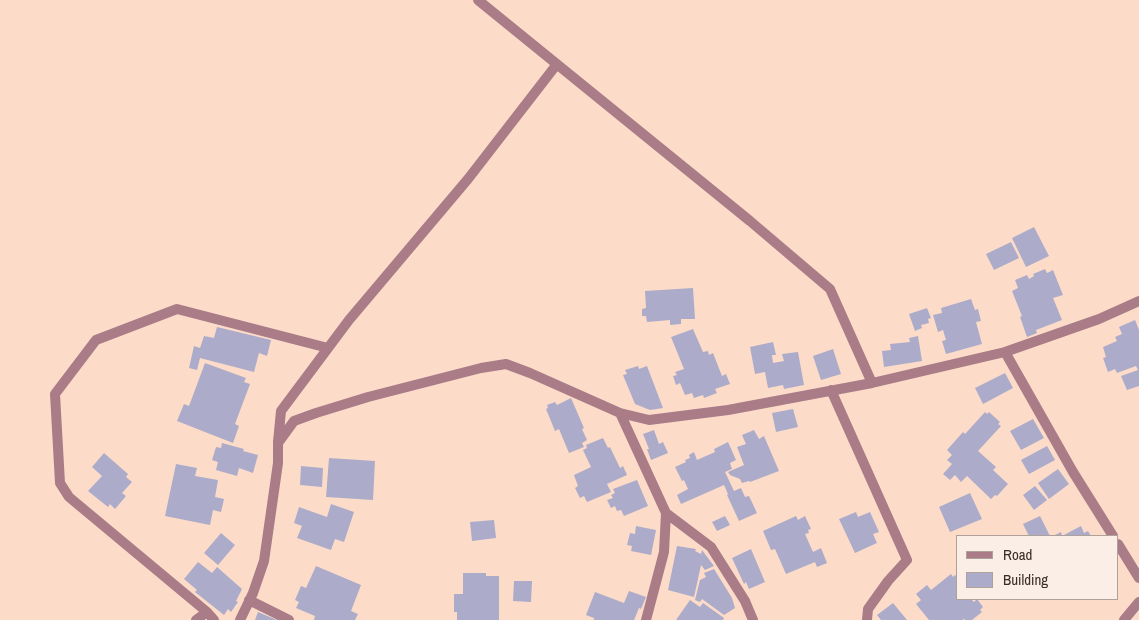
<!DOCTYPE html>
<html>
<head>
<meta charset="utf-8">
<style>
	body { margin:0 }
	#map { position:relative; width:1139px; height:620px; overflow:hidden; background:#fcdcc9; font-family:"Archivo Narrow",sans-serif }
	canvas { display:block }
	.legend { position:absolute; left:956px; top:535px; width:162px; height:65px; box-sizing:border-box; background:#fbeee6; border:1px solid #ada199; margin:0; padding:6px 9px; list-style:none; font-size:15px; color:#392d26 }
	.legend li { display:flex; align-items:center; gap:10px; height:25px }
	.legend b { width:25px; border:1px solid #ada199 }
</style>
</head>
<body>
<div id="map">
<canvas width="1139" height="620"></canvas>
<ul class="legend">
<li><b style="height:6px;background:#aa7c88"></b>Road</li>
<li><b style="height:14px;background:#acabca"></b>Building</li>
</ul>
</div>
<script>
const g = document.querySelector('canvas').getContext('2d');
g.lineJoin = 'round';
function paint(path, color) { g.fillStyle = color; g.fill(path, 'evenodd'); }
function stroke(path, color, width, dash) { g.strokeStyle = color; g.lineWidth = width; g.lineCap = dash ? 'butt' : 'round'; g.setLineDash(dash || []); g.stroke(path); }
paint(new Path2D(`
	M1034,227L1049,256L1026,267L1012,238Z
	M1011,242L1019,258L994,270L986,254Z
	M1045,269L1047,273L1053,270L1063,295L1053,298L1062,320L1036,330L1037,333L1027,337L1020,317L1022,316L1012,291L1018,288L1015,280L1027,275L1029,279L1034,276L1033,274Z
	M693,288L695,319H681V324L670,325V320L647,322L646,316H642V309L646,308L645,291Z
	M971,299L975,310L978,309L981,321L976,322L982,344L946,354L942,341L946,340L943,330L938,332L933,315L942,313L941,308Z
	M927,308L931,318L928,319L929,323L921,325L922,328L915,331L909,314Z
	M1135,320L1139,330V386L1127,390L1121,376L1138,370L1136,366L1117,373L1115,369L1108,372L1103,358L1106,357L1103,347L1117,341L1115,337L1122,334L1119,327Z
	M217,327L271,340L267,356L259,353L254,372L200,358L197,370L189,368L194,346L200,348L204,336L214,338Z
	M693,329L703,352L708,351L709,355L713,353L722,376L726,374L730,384L715,389L717,393L704,398L703,395L694,398L692,393L685,395L680,383L676,385L673,376L677,375L675,372L684,369L671,337Z
	M918,336L922,361L884,367L882,351L891,350L890,344L910,342L909,338Z
	M773,342L776,355H772L773,363L784,361L782,354L798,352L804,385L784,389L783,385L768,388L765,372L755,374L750,347Z
	M833,349L841,374L821,380L813,356Z
	M205,363L246,378L244,382L250,384L235,424L239,426L233,443L177,421L184,404L189,406Z
	M638,366L639,369L647,366L663,408L650,410L635,404L623,375L627,374L625,370Z
	M1005,373L1013,388L983,404L975,388Z
	M571,398L584,428L582,429L587,440L582,443L584,447L569,453L559,429L555,431L546,409L548,408L547,405L555,402L557,405Z
	M793,409L798,427L776,432L772,413Z
	M985,412L987,414L989,412L1000,422L998,424L1001,426L978,451L996,467L993,470L1008,484L997,496L995,495L991,499L967,476L961,482L955,475L950,480L943,474L952,464L947,460L952,455L947,450L963,432L965,434Z
	M1033,419L1044,438L1021,450L1010,431Z
	M654,430L659,444L663,442L668,453L651,460L647,449H649L643,434Z
	M754,430L759,439L764,436L779,471L750,482L749,481L742,483L740,479L730,475L728,472L744,465L737,447L746,444L742,435Z
	M603,438L608,448L610,447L620,468L623,466L627,475L607,484L611,492L587,502L584,496L580,498L575,488L578,486L574,475L591,467L583,450L587,448L586,445Z
	M728,442L736,460L730,463L732,469L725,472L734,491L741,488L745,497L749,496L757,513L739,521L727,495L728,494L724,485L681,504L677,495L688,489L684,480L682,481L675,467L686,462L685,460L690,458L689,455L694,452L697,460L715,452L714,449Z
	M222,443L244,449L243,451L258,455L253,473L239,468L237,476L216,470L218,462L212,460L216,447L221,448Z
	M1047,446L1055,460L1029,474L1021,460Z
	M104,453L128,474L126,477L132,482L122,493L126,496L115,509L110,504L108,507L88,491L102,476L92,467Z
	M329,458L375,461L373,500L326,497Z
	M176,464L197,468L195,476L218,480L215,497L224,499L221,512L213,510L210,525L165,516Z
	M301,466L323,468L322,487L300,485Z
	M1058,469L1069,484L1049,499L1038,483Z
	M637,480L648,506L624,516L621,510L617,511L615,506L611,508L607,500L613,498L611,495L615,493L613,489Z
	M1035,486L1047,500L1034,510L1023,495Z
	M970,493L982,519L950,532L939,507Z
	M331,504L354,512L344,542L335,539L331,550L297,538L302,526L294,523L299,507L327,517Z
	M856,512L858,517L870,512L879,532L873,534L877,543L855,553L839,519Z
	M725,516L730,525L717,531L712,522Z
	M796,516L798,520L805,516L811,529L808,530L809,533L805,534L813,552L821,548L827,563L817,567L815,562L786,574L775,549L771,550L763,531Z
	M1040,516L1050,536H1029L1023,524Z
	M494,520L496,538L472,541L470,522Z
	M636,526L656,530L651,555L631,551L632,546L627,545L630,533L635,534Z
	M1081,526L1084,533L1088,531L1091,536H1053L1061,532L1062,536Z
	M221,533L235,545L218,565L204,553Z
	M677,546L696,549L695,551L701,554L702,550L714,566L705,570L701,565L694,597L668,590Z
	M751,549L765,582L749,589L746,582L744,584L732,558Z
	M198,562L212,573L217,567L242,589L236,601L238,602L231,612L228,609L224,615L195,592L197,590L184,579Z
	M316,566L361,585L351,611L358,614L355,620H314L315,616L296,608L299,602L295,600L301,586L306,588Z
	M714,569L732,598L735,608L724,615L702,599L700,602L695,600L700,580L706,577L704,573Z
	M463,573H486V576H499V620H457V612H454V594H463Z
	M951,574L953,577L955,575L958,578V599H971L974,602L977,599L983,607L980,610L982,612L972,620H965L964,619L962,620H929L916,604L921,600L916,594L927,585L931,590Z
	M514,581H532L531,602L513,601Z
	M629,591L646,597L641,609L639,608L634,620H594V618L586,615L595,592L624,603Z
	M690,600L700,607L703,603L724,618L723,620H676Z
	M893,603L907,620H881L877,615Z
	M258,612L277,620H255Z`), '#acabca');
stroke(new Path2D(`
	M478,0L750,221L830,289L872,383
	M1005,352L1073,472L1113,536
	M831,390L907,560L888,581L868,609L867,620
	M620,413L666,513L711,547L745,601L753,620
	M278,442L281,411L349,320L468,179L557,64
	M1118,544L1139,578
	M249,600L289,620
	M207,612L69,497L60,483L55,394L96,340L177,309L328,348
	M196,620L207,612L214,620
	M240,620L253,593L264,561L278,463V443L294,421L316,413L368,397L481,368L506,364L530,373L620,413L649,420L728,410L872,383L1005,352L1099,319L1139,301
	M646,620L664,552L666,513
	M1124,620L1139,602`), '#aa7c88', 10);
</script>
</body>
</html>
